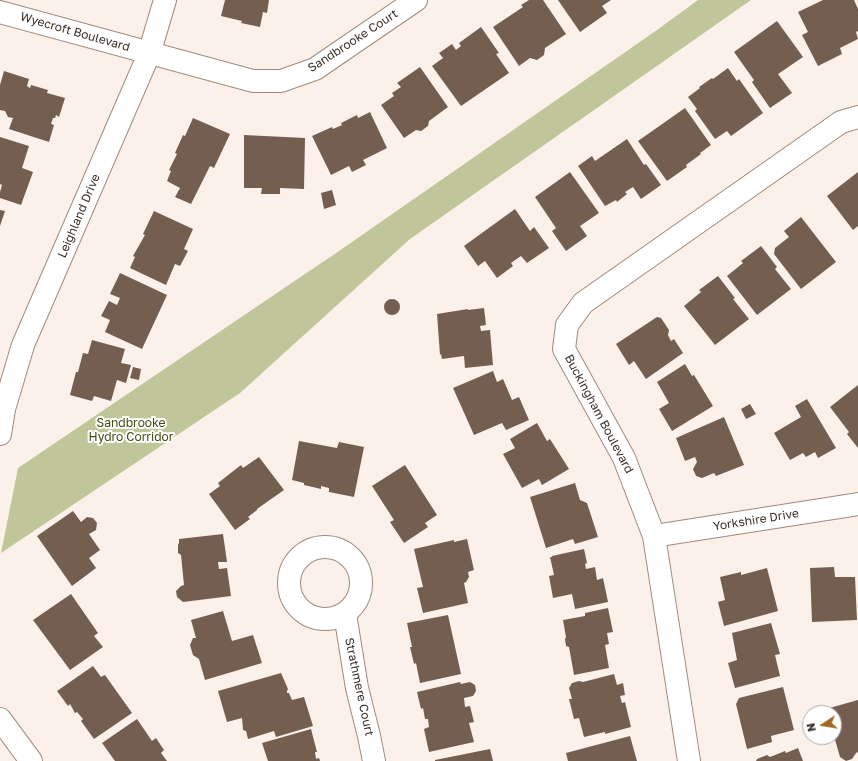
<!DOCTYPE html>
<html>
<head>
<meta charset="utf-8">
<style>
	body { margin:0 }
	#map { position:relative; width:858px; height:761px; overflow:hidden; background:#fbf1ea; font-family:"Golos Text",sans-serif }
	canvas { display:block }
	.north { position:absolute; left:802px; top:705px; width:40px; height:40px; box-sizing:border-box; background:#fff; border:1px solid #b0aca9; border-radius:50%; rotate:258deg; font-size:11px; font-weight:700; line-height:16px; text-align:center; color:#392f28 }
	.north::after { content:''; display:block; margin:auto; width:14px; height:18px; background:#a06a24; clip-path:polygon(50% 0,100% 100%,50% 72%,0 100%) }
</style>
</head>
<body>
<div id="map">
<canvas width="858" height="761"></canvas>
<div class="north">N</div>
</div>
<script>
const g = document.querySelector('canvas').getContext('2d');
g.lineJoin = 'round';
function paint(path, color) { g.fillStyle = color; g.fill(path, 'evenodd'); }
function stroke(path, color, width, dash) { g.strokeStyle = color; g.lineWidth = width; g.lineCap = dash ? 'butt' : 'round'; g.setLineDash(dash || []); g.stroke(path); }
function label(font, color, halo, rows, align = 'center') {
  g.font = font + ' "Golos Text",sans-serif'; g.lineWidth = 4; g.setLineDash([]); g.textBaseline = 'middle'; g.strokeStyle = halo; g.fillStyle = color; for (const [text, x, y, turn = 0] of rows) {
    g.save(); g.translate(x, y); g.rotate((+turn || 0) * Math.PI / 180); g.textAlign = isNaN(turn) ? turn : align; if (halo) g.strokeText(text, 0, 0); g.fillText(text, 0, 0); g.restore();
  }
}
paint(new Path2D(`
	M698,0H751L410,239L240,393L1,553L18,468L339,251L657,30Z`), '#c0c69a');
paint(new Path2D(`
	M225,0H269L267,13L263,12L260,27L241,23L242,21L221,16Z
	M529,0H543L566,34L545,48L544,55L537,60L530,58L519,66L493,27L523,7L521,5Z
	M558,0H611L602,6L607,13L580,32Z
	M823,0H854L858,9V31L856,32L858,39L840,48L842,54L818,66L802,35L808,32L798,12Z
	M777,21L803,57L778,74L792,93L770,108L752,82L754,80L734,52Z
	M481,27L499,53L496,54L509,73L461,106L432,66L443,58L439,53L452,44L456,50L461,46L459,43Z
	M420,67L448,107L429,121L428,126L421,131L416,130L404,138L381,105L394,96L392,93L401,87L397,83Z
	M728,68L737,81L739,79L763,113L731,136L727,131L715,139L695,111L697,109L688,97L700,88L699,87L712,78L713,79Z
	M4,71L29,79L27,86L30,88L31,85L48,90L47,93L65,98L59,117L56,115L55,118H53L51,124L54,125L49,142L9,129L13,118L8,117L5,111L0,110V85Z
	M685,108L711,145L700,153L701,154L686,165L687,167L667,181L638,141Z
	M370,112L387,148L363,160L366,165L352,172L349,166L331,175L312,136L332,127L333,129L342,125L341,123L357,115L358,118Z
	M193,118L230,134L214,168L210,166L191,204L175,197L180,188L167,181L171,171L169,170L177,154L175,153L183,135L185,136Z
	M244,135L305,138L304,189L280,188V194H261L262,188H244Z
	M0,137L29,146L22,168L33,172L21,205L0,198V192L2,185L0,184Z
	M627,139L644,165L646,164L661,185L641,199L633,187L625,192L627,194L617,202L616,200L605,206L578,166L592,156L595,161Z
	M570,172L599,213L580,226L587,236L566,251L552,231L556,228L535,197Z
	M858,172V226L853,230L827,196Z
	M332,190L336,205L324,209L321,193Z
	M515,209L530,231L534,227L549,248L527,263L521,256L511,263L513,266L497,278L485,261L478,266L464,246Z
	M0,210L5,211L0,226Z
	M154,211L193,229L184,249L188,251L180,266L175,264L166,285L130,268L135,257L133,256L145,235L143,234Z
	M801,217L836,262L801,289L774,254L775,248L789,237L784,231Z
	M761,246L777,267L775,269L791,289L757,315L727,276L743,263L741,261Z
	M120,273L167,295L142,349L105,332L110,320L101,316L109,301L117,305L120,298L110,294Z
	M718,276L735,298L733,299L749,319L715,345L684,306L701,292L699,290Z
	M384 307a8 8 0 1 1 16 0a8 8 0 1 1-16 0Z
	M484,308L486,325L480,326L481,331L490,330L493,365L465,368L464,356L442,359L441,354L440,355L437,314L468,309V310Z
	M657,317L661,318L669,330L668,335L671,341L674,339L683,353L646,379L634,361L629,365L616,344Z
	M92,340L125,349L121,363L131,365L126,383L117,380L111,401L94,396L92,401L70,395L76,372H78L83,353L88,354Z
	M685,364L692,376L694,375L713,406L672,431L659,409L669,403L657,382Z
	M133,367L141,369L139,380L130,378Z
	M493,371L497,382L503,379L512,400L519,397L529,420L506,430L502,423L474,435L453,388Z
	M858,385V448L847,434L849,432L830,407Z
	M807,399L836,448L818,458L815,452L806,457L803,453L790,460L774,433L801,417L795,406Z
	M750,404L756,414L746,419L741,409Z
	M724,417L744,465L716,476L714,473L702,478L696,476L693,469L697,462L695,457L685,461L676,438Z
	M537,423L547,441L550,439L569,469L542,485L539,479L522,488L503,454L515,448L510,439Z
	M299,441L337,448L339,442L364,447L354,497L329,492V488L321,486V489L304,485V483L292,480Z
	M259,457L284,490L257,509V510L248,517L250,519L235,530L209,494L220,486L218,483L241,465L243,468Z
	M405,465L437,515L425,523L428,527L404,543L390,522L394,520L372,486Z
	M575,483L580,500L587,503L598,537L575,544L573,539L546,548L530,497Z
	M73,511L81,522L87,517L93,518L97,523L96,530L89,534L100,550L89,558L96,568L72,586L37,536Z
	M223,534L227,562H218L219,569L227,568L231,596L183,602L177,597L176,591L181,586L184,585L181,555L178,553V545L179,543V539Z
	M467,539L474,570L468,572L469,577L466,582L464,583L468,603L423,613L417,588L423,587L414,549L454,540V542Z
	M584,549L587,563L585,564L586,569L595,567L597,580L603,578L608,602L575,609L572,594L553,598L549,576L554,575L550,557H552V556Z
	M834,567L835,577H855L857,620L812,622L810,568Z
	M767,568L778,611L724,626L718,602L725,600L720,577L741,572V575Z
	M71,594L98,633L94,636L103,647L70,670L33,620Z
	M608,608L613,632L607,633L609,644L605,645L609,668L574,675L569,647L566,646L565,639L566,637L563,620L585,616V613Z
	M223,611L232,641L253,635L262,663L205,680L199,659L193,655L190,645L193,638H196L191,620Z
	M448,615L461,674L420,683L416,663L414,664L410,647H412L407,623Z
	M771,623L780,654L775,655L780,676L735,688L728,663L737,660L732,633Z
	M93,666L101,677L105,675L132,713L94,739L81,721L83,719L77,712L75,713L70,704L68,706L57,691Z
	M281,673L288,689L287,691V693H289L292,700L304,697L313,726L276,737L274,731L248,739L246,731L243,730L242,718L227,722L218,691Z
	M614,674L617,685L623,683L625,695L620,696L622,703L625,702L631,727L605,734V732L584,737L579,718L574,719L569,699H572L569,688L572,683L579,681L583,682Z
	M460,682L461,684L470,682L475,685L476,691L473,696L464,698L465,707L470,706L474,722L469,723L474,742L429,752L424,729L429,727L428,719H425L423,708L421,709L417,692Z
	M783,687L794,730L771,736L772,742L747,749L736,704L739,698Z
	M858,700V752L856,753L852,759L846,761L840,757L834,736V713H827L826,709Z
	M137,719L152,741L156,738L164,750L161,753L167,761H115L102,743Z
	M311,729L317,752H315L316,759L319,758L320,761H268L262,743Z
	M630,736L637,761H568L566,753Z
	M798,748L803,761H756L757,759L767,755L770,757L785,751L786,753Z
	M490,749L493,761H435V760Z`), '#745e4f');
const minor = new Path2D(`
	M0,12L253,81H281L315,69L416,0
	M0,434L4,409L23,345L149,54L165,0
	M654,536L858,504
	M289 583a36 36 0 1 1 72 0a36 36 0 1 1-72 0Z
	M345,614L357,688L369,736L374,761
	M0,719L31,761
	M689,761L654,536L624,458L564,349L567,325L583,303L841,122L858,117`);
stroke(minor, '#a18a7a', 24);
stroke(minor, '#fff', 22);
label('12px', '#392f28', '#fff', [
	["Wyecroft Boulevard",75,32,16],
	["Sandbrooke Court",353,41,-33],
	["Leighland Drive",79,216,-67],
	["Buckingham Boulevard",599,414,62],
	["Yorkshire Drive",756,520,-9],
	["Strathmere Court",359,687,78]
]);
label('12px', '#464b10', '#fff', [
	["Sandbrooke",131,423],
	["Hydro Corridor",131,437]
]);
</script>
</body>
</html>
